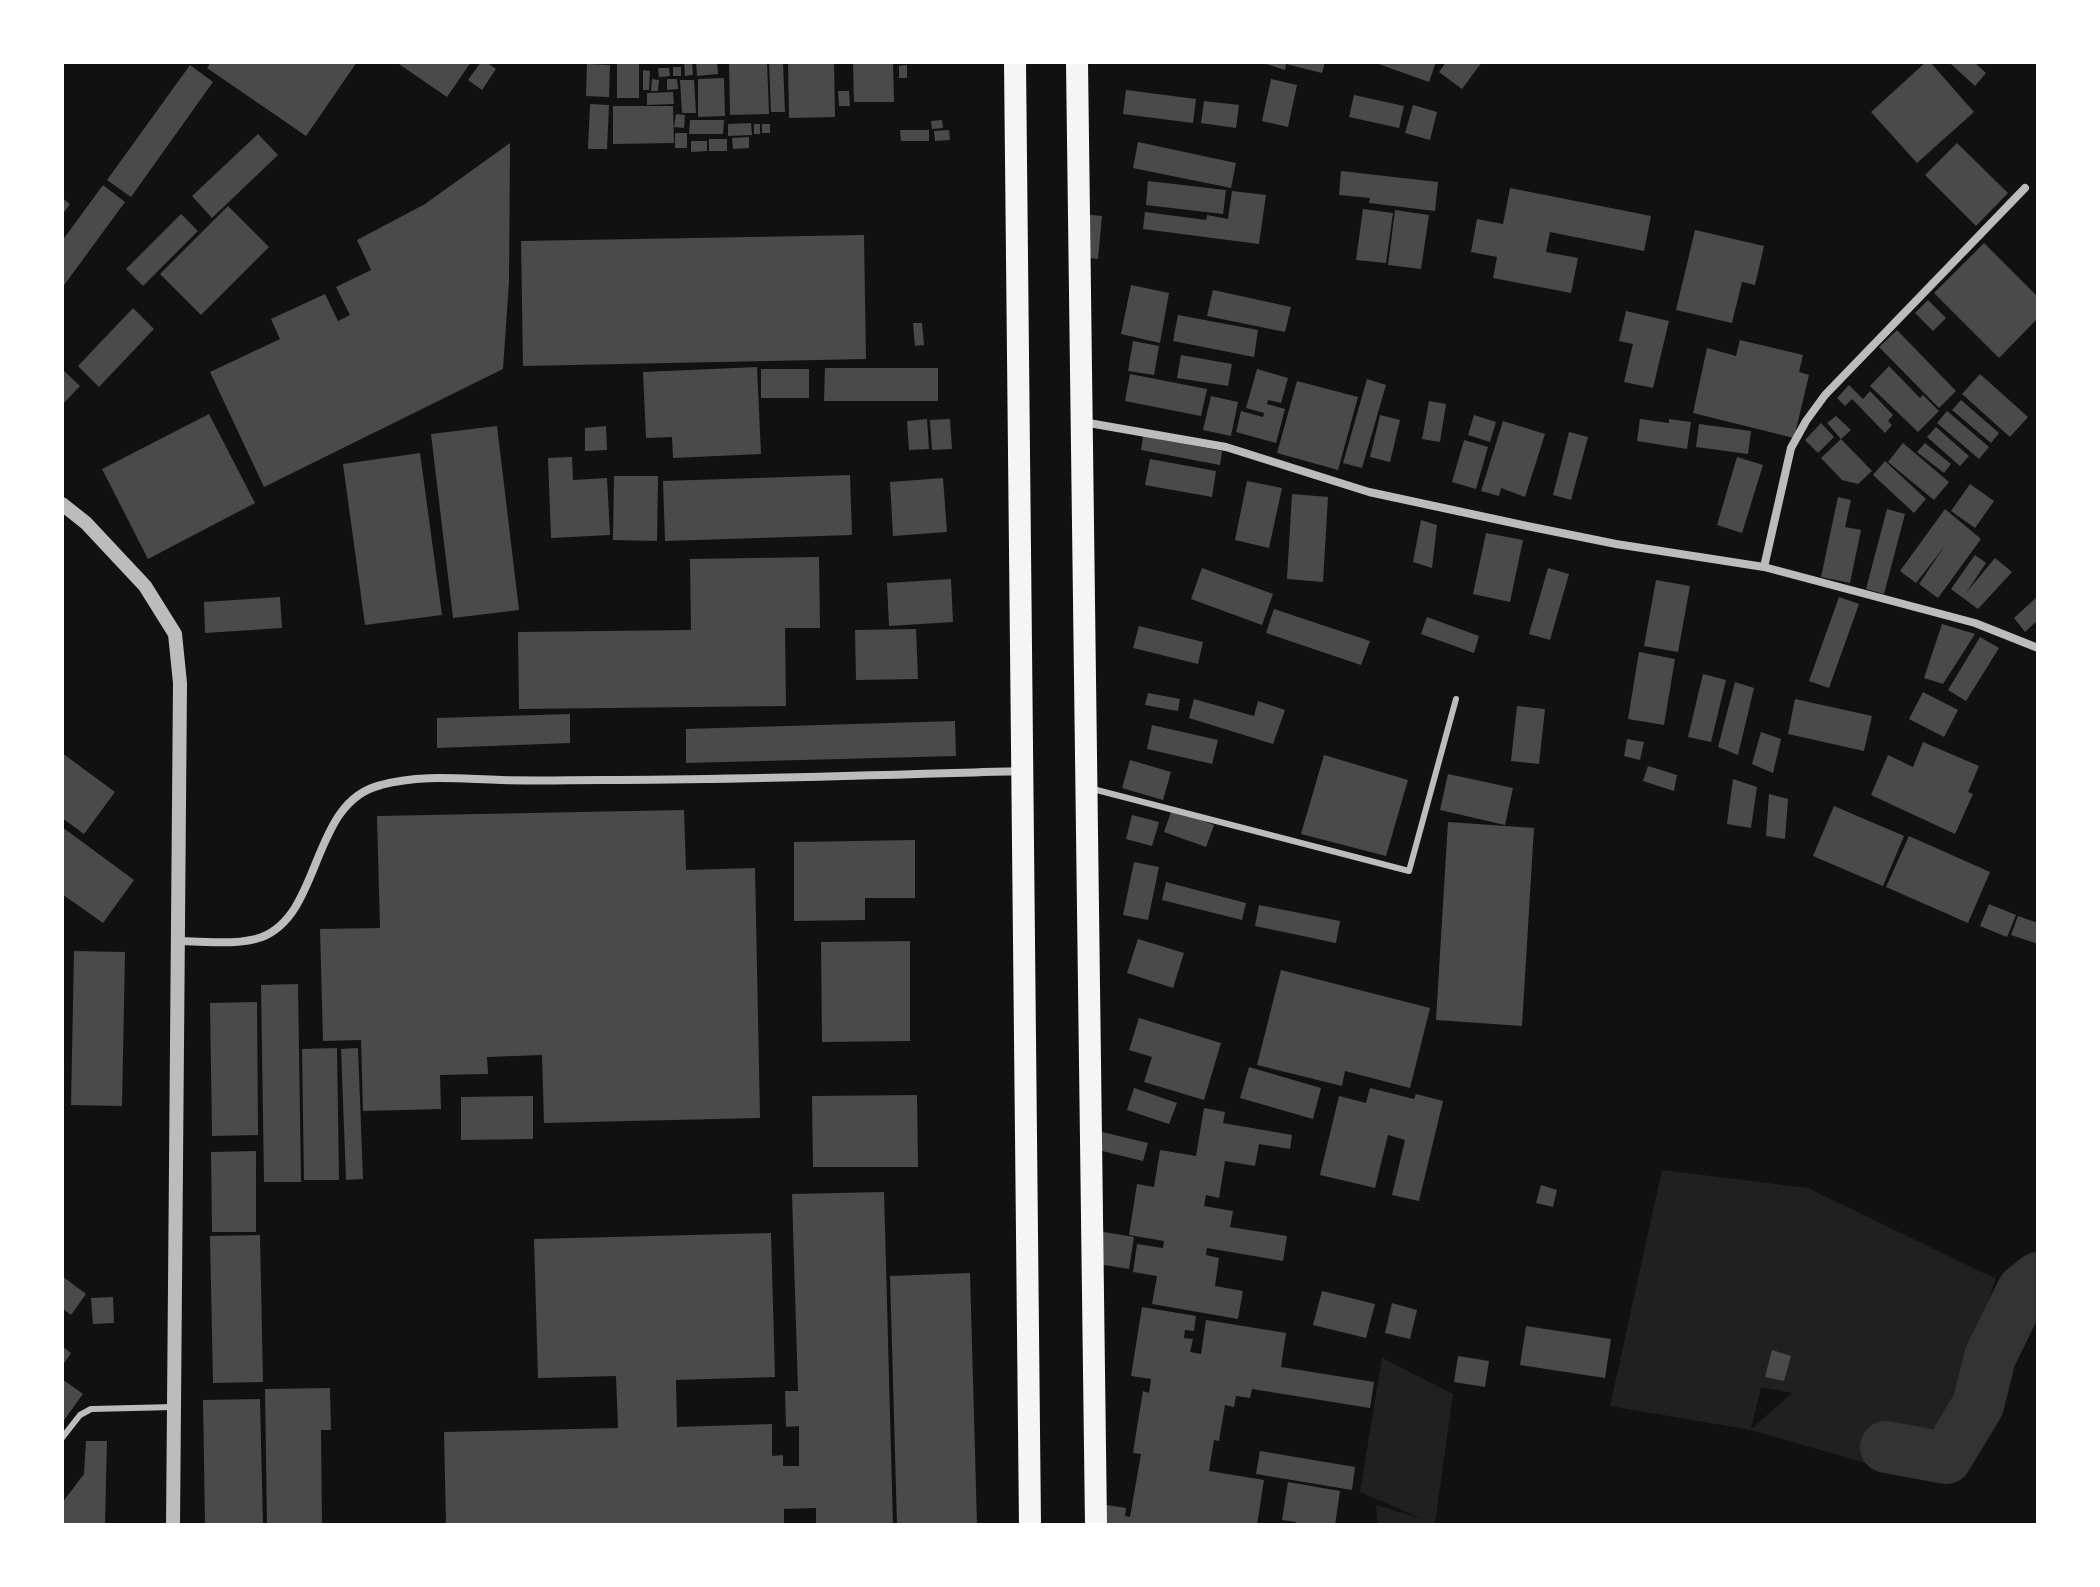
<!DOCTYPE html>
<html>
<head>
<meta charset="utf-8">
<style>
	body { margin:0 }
	#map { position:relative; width:2100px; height:1587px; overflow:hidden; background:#111; font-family:"Open Sans",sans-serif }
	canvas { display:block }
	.frame { position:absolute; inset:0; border:64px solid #fff; pointer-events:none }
</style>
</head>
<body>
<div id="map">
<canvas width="2100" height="1587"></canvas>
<div class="frame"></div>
</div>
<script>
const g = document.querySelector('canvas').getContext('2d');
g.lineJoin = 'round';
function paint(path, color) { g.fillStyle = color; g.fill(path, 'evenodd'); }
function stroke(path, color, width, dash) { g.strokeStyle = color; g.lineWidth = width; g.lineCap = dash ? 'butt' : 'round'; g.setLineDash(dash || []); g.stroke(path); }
paint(new Path2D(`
	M1662,1170L1808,1188L1996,1279L1924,1480L1751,1430L1610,1406ZM1761,1387L1792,1393L1751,1429Z
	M1382,1358L1453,1394L1435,1523L1441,1525H1378L1376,1505L1423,1519L1360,1492Z`), '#202020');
stroke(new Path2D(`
	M1886,1447L1946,1458L1978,1405L1990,1357L2009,1318L2023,1290L2038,1278`), '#333', 52);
paint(new Path2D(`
	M211,62H357L306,136L207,68Z
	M396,62H471L447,97Z
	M481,62H486L496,69L482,90L468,80Z
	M684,62H692L693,75L685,76Z
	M696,62H717L718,74L697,76Z
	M729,62H767L769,114L730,115Z
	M769,62H783L785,112H771Z
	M788,62H834L835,117L789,118Z
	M853,62H893L894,102H854Z
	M1260,62H1325L1322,73L1286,64L1285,70Z
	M1373,62H1436L1429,82Z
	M1446,62H1482L1462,89L1439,72Z
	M1926,62H1930L1974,112L1917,163L1871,112Z
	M1953,62H1974L1986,73L1975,86L1951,64Z
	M587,64L610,65L609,97L586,96Z
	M617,64H639V98H617Z
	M190,65L213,82L131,197L107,180Z
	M907,65V78H899V66Z
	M673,67H681V76H673Z
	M658,68H669L670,76L659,77Z
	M643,70L650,71L649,90H643Z
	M724,78L725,116L698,117V79Z
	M652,79L659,80L658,91H651Z
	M667,79H677L678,89L667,90Z
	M1271,79L1297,85L1288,127L1262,121Z
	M680,80H694L696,113H682Z
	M1126,90L1196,99L1193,123L1123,114Z
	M838,91H849L850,106H839Z
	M673,92L674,104L647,105V93Z
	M1354,95L1404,106L1399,128L1349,117Z
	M1204,101L1239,105L1236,128L1201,123Z
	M590,104L609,105L607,149H588Z
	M1413,105L1437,112L1430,140L1405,133Z
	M613,106H673L674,143L613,144Z
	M676,114L685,115L684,128L674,127Z
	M690,120H724L723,134H689Z
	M942,120L943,128L932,129L931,121Z
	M751,123L752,135L728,136V124Z
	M754,124H760V134H754Z
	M762,124H770V133H762Z
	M900,130H929V141H901Z
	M949,130L950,140L935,141L934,131Z
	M675,133H687V148H675Z
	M258,134L278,155L212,218L192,196Z
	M749,137V148L733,149L732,138Z
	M709,139H727V151H709Z
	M691,141H707V151L691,152Z
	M1138,142L1236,163L1231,188L1133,168Z
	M510,143L509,282L503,369L264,487L210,372L280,339L271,319L325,294L338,321L350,315L336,287L371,270L357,240L425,204Z
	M1957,143L2008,193L1976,226L1925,175Z
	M1341,171L1438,182L1435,211L1369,203L1370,198L1339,195Z
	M1148,181L1226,190L1223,214L1146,205Z
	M103,185L125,202L62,288V241Z
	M1510,188L1651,216L1644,251L1550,232L1546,252L1578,258L1571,293L1493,278L1497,257L1471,252L1477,219L1503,224Z
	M1232,191L1266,195L1259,244L1143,229L1145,212L1206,220L1207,215L1228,219Z
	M62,198L70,204L62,215Z
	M228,206L269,247L201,315L160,274Z
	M1363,209L1393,213L1386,263L1356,260Z
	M1395,210L1429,215L1421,269L1388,265Z
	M181,214L198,231L143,286L126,269Z
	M1081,214L1102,216L1098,259L1076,256Z
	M1695,230L1764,246L1755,285L1742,282L1732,323L1676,310Z
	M864,235L866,359L523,366L521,241Z
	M1984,243L2038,297V318L1999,358L1934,293Z
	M1131,285L1169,293L1160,343L1121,334Z
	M1213,290L1291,307L1285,332L1207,316Z
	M1928,300L1946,318L1933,331L1915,313Z
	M133,308L154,329L99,387L78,366Z
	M1626,311L1669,321L1653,388L1624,382L1633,344L1619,341Z
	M1178,315L1258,330L1254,357L1173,341Z
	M913,323H922L924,345L915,346Z
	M1897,330L1956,391L1939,408L1879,347Z
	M1740,340L1803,355L1799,372L1809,375L1794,438L1693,413L1707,348L1736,356Z
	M1133,341L1159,346L1154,375L1128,371Z
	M1181,355L1232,364L1228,386L1177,378Z
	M1889,366L1920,398L1923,395L1939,411L1918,432L1870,386Z
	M757,367L761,454L673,458L672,437L646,438L643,372Z
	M825,368H938V401H824Z
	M62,369L80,386L62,405Z
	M761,369H809V398H761Z
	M1257,369L1288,378L1281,403L1268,400L1267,404L1285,409L1276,443L1236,432L1241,411L1263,417L1264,413L1246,408Z
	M1130,374L1207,389L1201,416L1125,401Z
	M1980,374L2028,417L2010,437L1962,394Z
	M1367,379L1386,385L1362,468L1343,463Z
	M1297,381L1358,397L1338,470L1277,453Z
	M1849,385L1863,399L1870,391L1893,415L1888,421L1892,425L1885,433L1852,399L1845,406L1837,398Z
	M1211,396L1238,402L1231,436L1203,430Z
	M1961,400L1999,433L1991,443L1952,410Z
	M1429,401L1446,404L1440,442L1422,439Z
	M1947,411L1989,447L1979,459L1937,423Z
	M209,414L255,503L148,559L102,469Z
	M1380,415L1400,420L1390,462L1370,457Z
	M1474,415L1496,422L1490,442L1468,435Z
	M1836,416L1851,430L1841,439L1827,423Z
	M927,419L929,449L909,450L907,421Z
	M950,419L952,449L932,450L930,420Z
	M1640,419L1669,423V419L1691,422L1687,449L1637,441Z
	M1503,421L1545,434L1525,497L1501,488L1499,496L1481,491Z
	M1821,423L1834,437L1818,453L1805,440Z
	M1699,424L1751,431L1748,454L1696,447Z
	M497,426L519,610L453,618L431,434Z
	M606,426L607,450L585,451V428Z
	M1936,427L1969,456L1960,466L1927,437Z
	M1569,432L1588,437L1571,500L1553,495Z
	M1143,436L1222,451L1220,465L1141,450Z
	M1841,439L1872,471L1858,484L1842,480L1821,458Z
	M1464,440L1488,447L1476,489L1452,482Z
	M1903,443L1949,482L1934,500L1888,462Z
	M1925,443L1951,464L1944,473L1917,452Z
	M420,453L442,615L365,625L343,464Z
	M572,457L573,480L607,478L610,535L551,538L548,458Z
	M1737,457L1763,465L1742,533L1717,525Z
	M1150,459L1216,471L1212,497L1145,485Z
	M1885,461L1926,499L1914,513L1873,475Z
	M850,475L852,535L665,541L663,481Z
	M614,476H658L657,541L613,540Z
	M943,478L947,532L893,536L890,482Z
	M1247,481L1282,488L1269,548L1235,540Z
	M1970,484L1994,501L1975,528L1951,511Z
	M1292,494L1328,497L1323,582L1287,579Z
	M1838,497L1851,500L1845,527L1861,530L1850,583L1821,577Z
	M1887,509L1905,514L1884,594L1866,589Z
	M1945,509L1981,539L1938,598L1919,584L1944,547L1916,583L1900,571Z
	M1421,520L1437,525L1432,568L1413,562Z
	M1486,533L1523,540L1510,602L1473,594Z
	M1975,555L1986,563L1966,593L1995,558L2012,572L1978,609L1951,589Z
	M819,557L820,628H785L786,706L519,709L518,632L691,630L690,559Z
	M1202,568L1273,594L1262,625L1191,599Z
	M1548,568L1569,574L1550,640L1529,634Z
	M951,579L953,622L889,626L887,583Z
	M1656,580L1690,586L1678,652L1644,646Z
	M2038,596V620L2025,632L2014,618Z
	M280,597L282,628L205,633L204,602Z
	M1839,597L1859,604L1829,688L1809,681Z
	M1274,609L1370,641L1361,665L1266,633Z
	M1427,617L1479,636L1474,653L1421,634Z
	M1942,624L1975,634L1943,684L1924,678Z
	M1139,626L1203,642L1198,664L1133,648Z
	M916,629L918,679L856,680L855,630Z
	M1980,637L1999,648L1966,701L1948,690Z
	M1639,652L1675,659L1664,725L1628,719Z
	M1703,674L1726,680L1711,742L1688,737Z
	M1735,682L1754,688L1738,755L1718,747Z
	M1923,692L1958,710L1944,737L1909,719Z
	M1148,693L1180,699L1178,711L1145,705Z
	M1194,699L1254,716L1258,701L1285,710L1273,744L1189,718Z
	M1795,699L1872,716L1864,751L1788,734Z
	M1517,706L1545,709L1539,764L1511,761Z
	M570,714V743L437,748V718Z
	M955,721L956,756L686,763V729Z
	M1152,725L1218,740L1212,764L1147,749Z
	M1761,732L1781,739L1773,773L1752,764Z
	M1627,739L1644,742L1640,760L1624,756Z
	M1923,742L1979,766L1968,792L1973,794L1955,834L1871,795L1888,755L1913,767Z
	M62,753L115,792L84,834L62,818Z
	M1324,755L1408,780L1386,856L1301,834Z
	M1130,760L1171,772L1163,800L1122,788Z
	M1648,766L1677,775L1674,791L1643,781Z
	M1448,774L1513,788L1505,825L1440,810Z
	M1733,779L1757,787L1751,828L1727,824Z
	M1769,794L1788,799L1785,839L1766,836Z
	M1834,806L1904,836L1883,886L1813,856Z
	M1172,809L1214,825L1206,847L1164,832Z
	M684,810L686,870L755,868L760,1118L544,1123L542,1055L487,1057L488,1074L440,1075L441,1109L363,1111L361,1040L323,1041L320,929L380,928L377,816Z
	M1132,815L1159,822L1152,846L1126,839Z
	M1448,822L1534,828L1522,1026L1436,1020Z
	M62,827L134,880L103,923L62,894Z
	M1909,836L1990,872L1968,923L1886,887Z
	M915,840V898H865V920L794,921V842Z
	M1134,862L1159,867L1148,920L1123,915Z
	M1166,882L1246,903L1242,920L1162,900Z
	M1989,904L2016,915L2007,937L1980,926Z
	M1259,905L1340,921L1336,943L1255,926Z
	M2018,916L2038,923V944L2011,935Z
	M1138,939L1184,953L1173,988L1127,973Z
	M910,941V1041L822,1042L821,942Z
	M74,951L125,952L122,1106L71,1105Z
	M1281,970L1430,1008L1410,1088L1345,1071L1342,1086L1257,1065Z
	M298,984L301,1182H264L261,985Z
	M257,1002L258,1135L212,1136L210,1003Z
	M1139,1018L1221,1043L1204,1100L1144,1082L1152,1057L1129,1050Z
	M337,1048L339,1180H304L302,1049Z
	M358,1048L363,1179L346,1180L341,1049Z
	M1249,1067L1321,1088L1313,1119L1240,1098Z
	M1134,1088L1177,1103L1169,1124L1127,1110Z
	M1370,1088L1414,1099L1416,1094L1443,1101L1419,1201L1392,1195L1405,1140L1388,1135L1375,1188L1320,1175L1339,1096L1366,1103Z
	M917,1095L918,1167H813L812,1096Z
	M533,1096V1139L461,1140V1097Z
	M1204,1108L1225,1112L1223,1123L1292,1135L1290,1149L1259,1144L1255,1166L1225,1161L1219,1198L1206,1195L1204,1206L1233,1211L1230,1227L1287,1236L1283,1261L1207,1248L1206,1255L1219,1258L1215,1286L1243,1291L1238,1319L1152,1304L1157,1276L1133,1272L1137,1244L1163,1248L1164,1241L1129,1235L1137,1184L1154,1187L1160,1150L1196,1156Z
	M1098,1131L1148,1143L1143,1161L1094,1149Z
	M256,1151V1232H212L211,1152Z
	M1541,1185L1557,1190L1553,1207L1536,1203Z
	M884,1192L893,1525H816V1508L784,1509V1525H446L444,1432L618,1428L616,1376L538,1378L534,1239L771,1233L775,1377L676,1380L677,1427L772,1424V1456L783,1455V1466H799V1426L786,1427L785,1391H798L792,1194Z
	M1092,1230L1134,1237L1129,1269L1086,1262Z
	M260,1235L263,1382L213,1383L210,1236Z
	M970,1273L977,1525H897L890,1276Z
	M62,1276L86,1294L71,1315L62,1308Z
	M1322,1291L1375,1304L1366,1338L1313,1325Z
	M113,1297L114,1323L93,1324L91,1298Z
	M1392,1303L1417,1310L1410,1339L1385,1333Z
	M1142,1307L1196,1316L1194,1331L1185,1330L1184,1338L1193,1339L1190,1352L1201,1354L1206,1320L1286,1333L1281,1367L1374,1382L1370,1408L1252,1389L1250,1398L1236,1396L1234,1407L1225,1405L1219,1441L1214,1440L1209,1471L1264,1480L1257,1525H1098L1101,1504L1126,1508L1125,1516L1130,1517L1141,1454L1133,1453L1137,1427L1143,1391L1149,1393L1151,1379L1131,1376Z
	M1526,1326L1611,1339L1605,1378L1520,1365Z
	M62,1346L71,1353L62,1366Z
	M1772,1350L1791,1356L1784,1381L1765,1377Z
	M1458,1356L1489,1361L1485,1387L1454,1382Z
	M62,1379L83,1394L62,1423Z
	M330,1388L331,1430H321L322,1525H267L265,1389Z
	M260,1399L263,1525H205L203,1400Z
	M86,1441H107L105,1525H62V1503L84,1474Z
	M1260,1451L1355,1467L1352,1490L1256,1474Z
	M1288,1482L1340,1491L1335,1525H1295L1296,1522L1282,1520Z`), '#4a4a4a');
stroke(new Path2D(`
	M1089,788L1409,871L1456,699
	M62,1438L80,1415L91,1409L174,1407`), '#bcbcbc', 6);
stroke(new Path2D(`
	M1083,422L1226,447L1369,492L1527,526L1616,544L1764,567L1975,623L2038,648
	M1764,567L1791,448L1806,421L1825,395L2025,188
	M178,941C204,941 237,946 262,937C323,913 310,802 381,785C422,774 459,779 501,780C536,781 570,780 604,780C744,780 883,775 1022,771`), '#bcbcbc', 8);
stroke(new Path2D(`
	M62,504L86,523L145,586L175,634L180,683L173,1525`), '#bcbcbc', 14);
stroke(new Path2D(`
	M1015,62L1030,1525
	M1077,62L1096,1525`), '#f5f5f5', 22);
</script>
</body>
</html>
